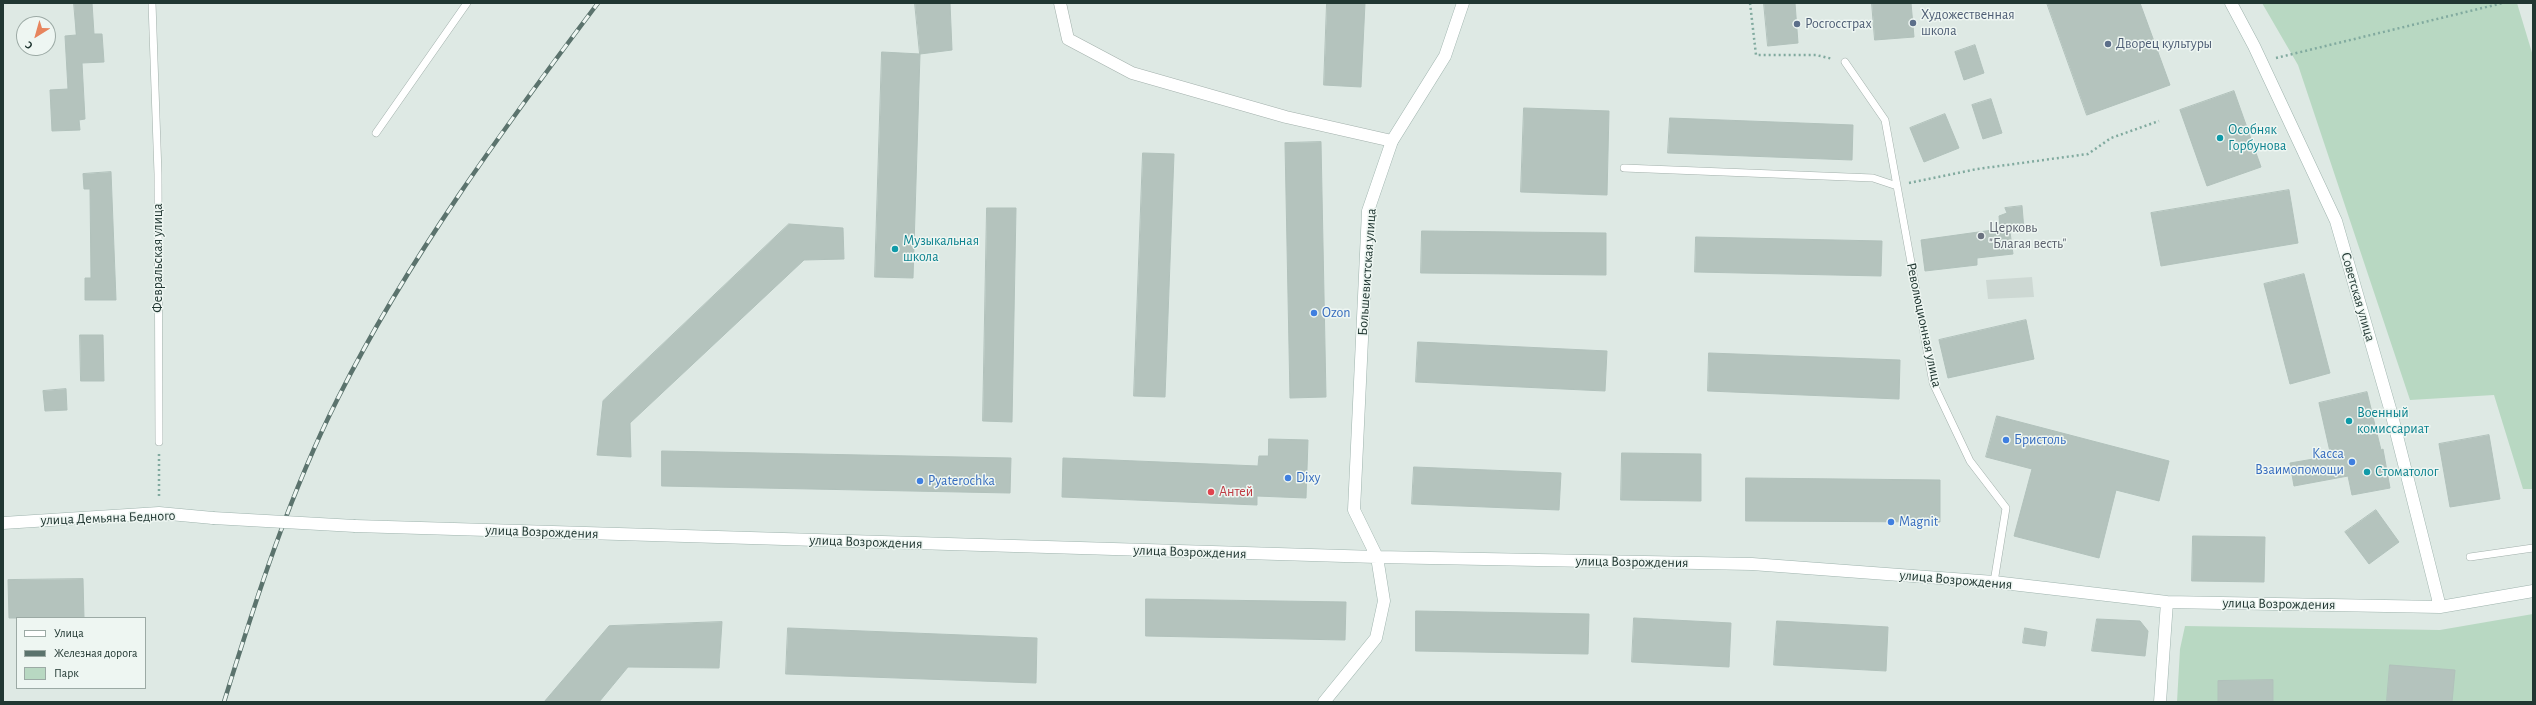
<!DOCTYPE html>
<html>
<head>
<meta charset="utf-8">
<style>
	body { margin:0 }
	#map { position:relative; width:2536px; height:705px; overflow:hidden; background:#dee9e4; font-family:"Alegreya Sans",sans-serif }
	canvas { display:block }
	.frame { position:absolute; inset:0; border:4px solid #213732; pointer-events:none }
	.legend { position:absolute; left:16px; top:617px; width:130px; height:72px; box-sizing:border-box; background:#eef6f2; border:1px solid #9caaa5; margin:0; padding:5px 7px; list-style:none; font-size:12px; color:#213732 }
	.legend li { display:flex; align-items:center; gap:8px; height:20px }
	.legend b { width:20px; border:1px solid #9caaa5 }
	.north { position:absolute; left:16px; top:16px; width:40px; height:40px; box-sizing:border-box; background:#eef6f2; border:1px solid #9caaa5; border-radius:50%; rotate:217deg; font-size:11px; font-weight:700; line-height:16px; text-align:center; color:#213732 }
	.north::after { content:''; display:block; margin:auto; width:14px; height:18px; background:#e7855e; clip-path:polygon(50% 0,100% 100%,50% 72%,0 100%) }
</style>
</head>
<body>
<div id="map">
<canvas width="2536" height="705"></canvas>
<div class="frame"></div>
<ul class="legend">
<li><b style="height:5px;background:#fff"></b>Улица</li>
<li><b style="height:5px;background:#5b736d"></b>Железная дорога</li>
<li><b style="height:11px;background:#b8d8c2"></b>Парк</li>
</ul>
<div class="north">С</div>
</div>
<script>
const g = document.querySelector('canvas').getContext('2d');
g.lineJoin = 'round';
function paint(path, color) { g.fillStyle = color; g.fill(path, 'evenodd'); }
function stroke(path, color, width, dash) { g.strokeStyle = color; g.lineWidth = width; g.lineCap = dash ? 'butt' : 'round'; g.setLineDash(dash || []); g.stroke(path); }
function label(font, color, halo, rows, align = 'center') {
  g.font = font + ' "Alegreya Sans",sans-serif'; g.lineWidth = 3; g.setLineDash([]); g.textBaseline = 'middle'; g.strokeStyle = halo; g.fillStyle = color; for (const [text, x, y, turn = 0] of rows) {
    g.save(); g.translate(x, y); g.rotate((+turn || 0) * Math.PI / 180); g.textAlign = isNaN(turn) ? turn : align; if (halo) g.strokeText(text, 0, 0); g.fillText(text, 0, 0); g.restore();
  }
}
paint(new Path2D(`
	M2032,277L2034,297L1988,299L1986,280Z`), '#cdd8d3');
paint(new Path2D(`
	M2262,3H2517L2533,56V489H2523L2494,395L2410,400L2298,65Z
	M2533,614V702H2177L2180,649L2185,626L2440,630Z`), '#b8d8c2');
const building = new Path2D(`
	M74,3H92L94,34H102L104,62L82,63L85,119L79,120L80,130L52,131L50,90L68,89L65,36L76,35Z
	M915,3H950L952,50L920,54Z
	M1327,3H1365L1361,87L1324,85Z
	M1764,3H1795L1798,43L1768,46Z
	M1872,3H1911L1914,37L1875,40Z
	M2047,3H2140L2170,85L2087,115Z
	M1975,45L1984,73L1964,80L1955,52Z
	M882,52L920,54L913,278L875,277Z
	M2234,91L2261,167L2207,186L2180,110Z
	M1991,99L2002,133L1983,139L1972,105Z
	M1524,108L1609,111L1607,195L1521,192Z
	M1945,114L1959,148L1924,162L1910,128Z
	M1670,118L1853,125L1852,160L1668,153Z
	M1321,142L1326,397L1290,398L1285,143Z
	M1143,153L1174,154L1165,397L1134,396Z
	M111,172L116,300H85V278H91L90,189H84L83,174Z
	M2289,190L2298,243L2161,266L2151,213Z
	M2022,206L2024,230L2010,232L2013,254L1977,258V265L1925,271L1921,240L2000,229L1999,216L2007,213L2005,208Z
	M987,208H1016L1012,422L983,421Z
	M789,224L843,228L844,259L804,260L630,423L631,457L597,455L603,401Z
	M1422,231L1606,233V275L1421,273Z
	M1696,237L1882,241L1881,276L1695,272Z
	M2304,274L2330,373L2290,384L2264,284Z
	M2026,320L2034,359L1948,378L1939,340Z
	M80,335H103L104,381H81Z
	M1418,342L1607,351L1605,391L1416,382Z
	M1709,353L1900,360L1899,399L1708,391Z
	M66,389L67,410L45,411L43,391Z
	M2367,392L2381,450L2383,449L2390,488L2352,495L2348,476L2294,486L2290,463L2331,456L2319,403Z
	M1997,416L2169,461L2159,501L2116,490L2099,558L2014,536L2032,469L1986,457Z
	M2489,435L2500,499L2450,507L2439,444Z
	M1269,439L1308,440L1306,498L1257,496V505L1062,497L1063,458L1258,466L1259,456H1268Z
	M662,451L1011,458L1010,493L662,486Z
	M1622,453L1701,454V501L1621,500Z
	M1414,467L1561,473L1559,510L1412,504Z
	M1746,478L1940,480V522L1746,521Z
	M2376,510L2399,542L2369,564L2345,532Z
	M2193,536L2265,537L2264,582L2192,581Z
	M83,579L84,618H9L8,580Z
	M1146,599L1346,602L1345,640L1146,636Z
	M1416,611L1589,614L1588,654L1416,651Z
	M1634,618L1731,623L1729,667L1632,662Z
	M2097,619L2140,621L2148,631L2145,656L2092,651Z
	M1777,621L1888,627L1886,671L1774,665Z
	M722,622L719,668L628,667L599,702H544L609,626Z
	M788,628L1037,638L1036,683L786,674Z
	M2025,628L2047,632L2045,646L2023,643Z
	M2390,665L2455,670L2452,702L2387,701Z
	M2273,680V702H2218V681Z`);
paint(building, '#b4c3bd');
stroke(building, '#b1c1bb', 1);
const lane = new Path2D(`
	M152,3L158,174L159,442
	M1845,62L1885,120L1933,383L1970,461L2006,508L1994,582
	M376,133L467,3
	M1624,168L1873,178L1897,186
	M2470,557L2533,548`);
const street = new Path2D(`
	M1060,3L1068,39L1132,73L1286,117L1392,141`);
const secondary = new Path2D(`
	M2231,3L2254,46L2336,221L2391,412L2440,607
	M3,523L159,513L213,518
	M355,526L1377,557L1752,564L1994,582L2167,602L2440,607L2533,591
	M1324,702L1376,638L1384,601L1377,557L1354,510L1368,211L1392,141L1445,56L1463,3
	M2160,702L2167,602`);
stroke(lane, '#a2b0ab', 8);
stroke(street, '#a2b0ab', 13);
stroke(secondary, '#9eb3ad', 13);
stroke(new Path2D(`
	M1750,3L1756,55H1816L1833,59
	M2276,58L2503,3
	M1909,183L1977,169L2088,154L2111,138L2159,121
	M159,454V499`), '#81aa9f', 2.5, [2, 3]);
stroke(lane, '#fff', 7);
stroke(street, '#fff', 12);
stroke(secondary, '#fff', 12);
const rail = new Path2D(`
	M224,702C256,599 289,495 338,398C409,257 503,129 598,3`);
stroke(rail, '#5b736d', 4.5);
stroke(rail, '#eef6f2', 3, [9]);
const secondaryBridge = new Path2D(`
	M213,518L355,526`);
stroke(secondaryBridge, '#9eb3ad', 13, []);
stroke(secondaryBridge, '#fff', 12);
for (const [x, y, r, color] of [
	[1913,23,4,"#5c6f8a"],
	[1797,24,4,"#5c6f8a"],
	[2108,44,4,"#5c6f8a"],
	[2220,138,4,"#0f9aa8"],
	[1981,236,4,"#6b7280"],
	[895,249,4,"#0f9aa8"],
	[1314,313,4,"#3f7fe0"],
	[2349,421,4,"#0f9aa8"],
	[2006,440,4,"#3f7fe0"],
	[2352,462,4,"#3f7fe0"],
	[2367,472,4,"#0f9aa8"],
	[1288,478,4,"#3f7fe0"],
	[920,481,4,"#3f7fe0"],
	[1211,492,4,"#e0444e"],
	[1891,522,4,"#3f7fe0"]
]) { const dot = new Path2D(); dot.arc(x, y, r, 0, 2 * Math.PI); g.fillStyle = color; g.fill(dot); stroke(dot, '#eef6f2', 1.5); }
label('14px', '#4e5e75', '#eef6f2', [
	["Художественная",1921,15],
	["школа",1921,31],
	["Росгосстрах",1805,24],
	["Дворец культуры",2116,44]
], 'left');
label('14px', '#0d838f', '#eef6f2', [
	["Особняк",2228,130],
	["Горбунова",2228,146],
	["Музыкальная",903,241],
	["школа",903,257],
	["Военный",2357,413],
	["комиссариат",2357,429],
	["Стоматолог",2375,472]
], 'left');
label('14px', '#5b616d', '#eef6f2', [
	["Церковь",1989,228],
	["\"Благая весть\"",1989,244]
], 'left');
label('14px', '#213732', '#eef6f2', [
	["Февральская улица",158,258,-90],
	["Большевистская улица",1367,272,-86],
	["Советская улица",2358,297,74],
	["Революционная улица",1924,325,78],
	["улица Демьяна Бедного",108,518,-2],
	["улица Возрождения",542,532,2],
	["улица Возрождения",866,542,2],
	["улица Возрождения",1190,552,2],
	["улица Возрождения",1632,562,1],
	["улица Возрождения",1956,580,5],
	["улица Возрождения",2279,604,1]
]);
label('14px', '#366cbe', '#eef6f2', [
	["Ozon",1322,313],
	["Бристоль",2014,440],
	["Касса",2344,454,"right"],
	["Взаимопомощи",2344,470,"right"],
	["Dixy",1296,478],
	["Pyaterochka",928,481],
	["Magnit",1899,522]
], 'left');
label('14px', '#be3a42', '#eef6f2', [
	["Антей",1219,492]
], 'left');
</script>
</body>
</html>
